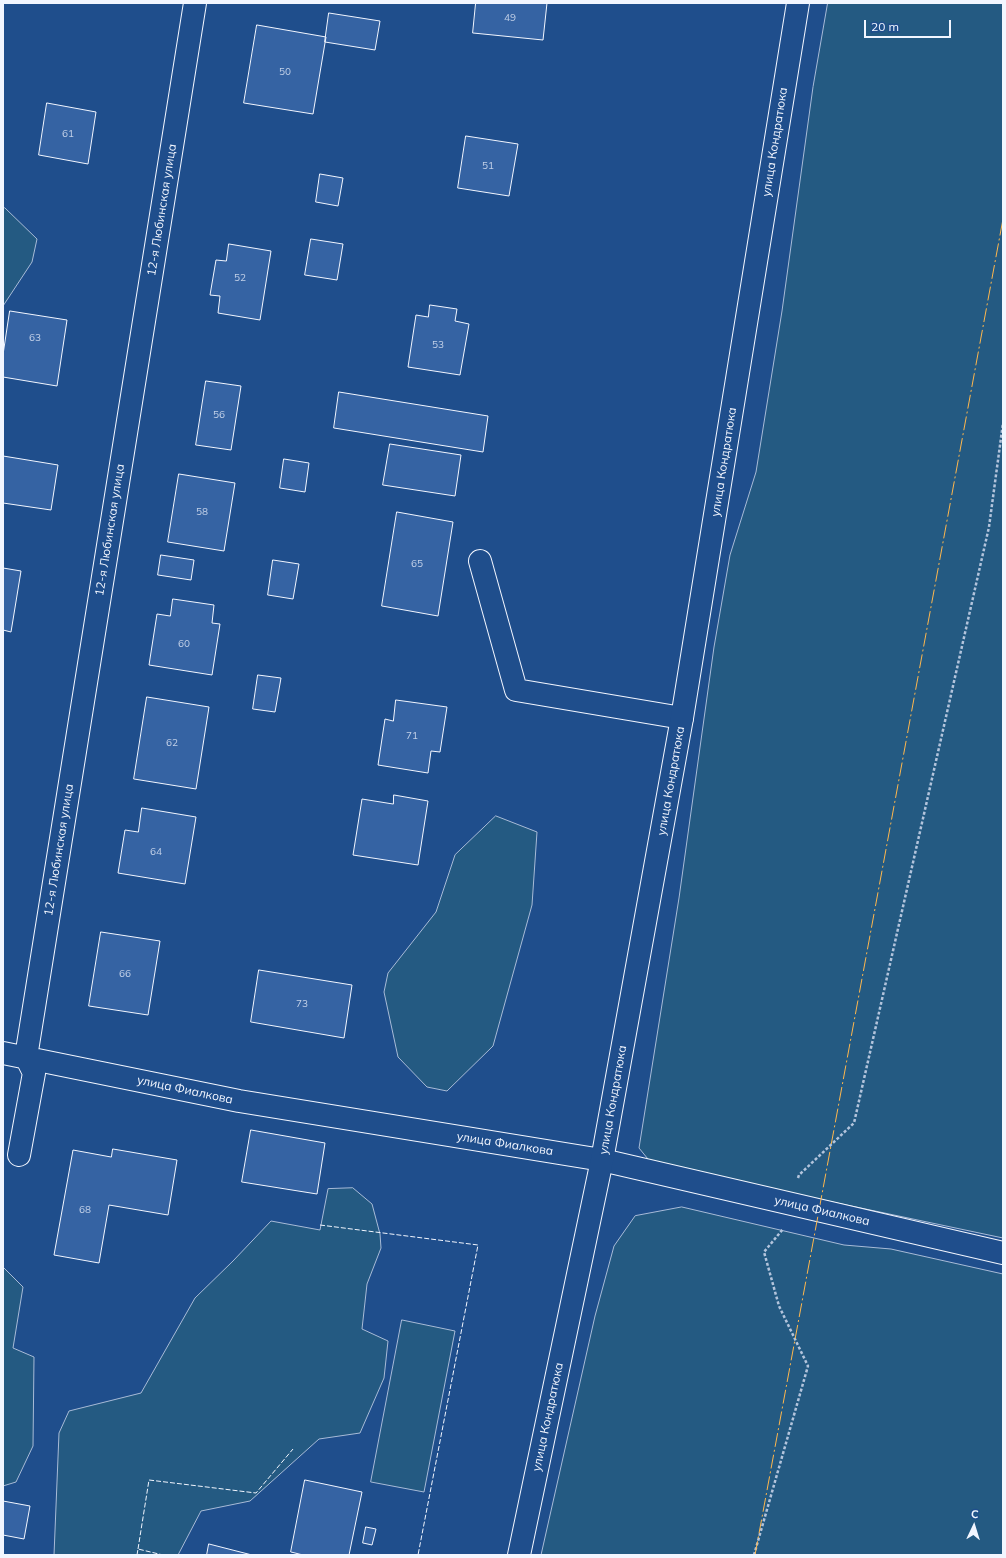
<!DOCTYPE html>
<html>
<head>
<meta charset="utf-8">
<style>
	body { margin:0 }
	#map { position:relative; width:1006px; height:1558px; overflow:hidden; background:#1f4e8c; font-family:Mulish,sans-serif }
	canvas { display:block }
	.frame { position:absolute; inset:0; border:4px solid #f2f6ff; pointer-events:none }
	.north { position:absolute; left:954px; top:1506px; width:40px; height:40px; -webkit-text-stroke:3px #1f4e8c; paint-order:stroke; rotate:4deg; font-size:11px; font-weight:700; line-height:16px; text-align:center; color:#f2f6ff }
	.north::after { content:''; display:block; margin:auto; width:14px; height:18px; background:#f2f6ff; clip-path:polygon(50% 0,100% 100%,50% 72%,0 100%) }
	.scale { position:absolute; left:864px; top:20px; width:87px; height:18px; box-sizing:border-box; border:2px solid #f2f6ff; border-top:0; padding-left:5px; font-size:12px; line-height:14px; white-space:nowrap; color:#f2f6ff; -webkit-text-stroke:3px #1f4e8c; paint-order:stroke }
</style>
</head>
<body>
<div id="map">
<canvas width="1006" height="1558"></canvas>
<div class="frame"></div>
<div class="north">С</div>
<div class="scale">20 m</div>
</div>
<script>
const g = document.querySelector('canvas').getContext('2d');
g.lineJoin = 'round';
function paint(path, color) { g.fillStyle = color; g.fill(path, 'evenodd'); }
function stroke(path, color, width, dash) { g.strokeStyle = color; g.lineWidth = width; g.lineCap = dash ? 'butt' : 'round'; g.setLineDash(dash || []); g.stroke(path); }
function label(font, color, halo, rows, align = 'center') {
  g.font = font + ' Mulish,sans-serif'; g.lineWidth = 3; g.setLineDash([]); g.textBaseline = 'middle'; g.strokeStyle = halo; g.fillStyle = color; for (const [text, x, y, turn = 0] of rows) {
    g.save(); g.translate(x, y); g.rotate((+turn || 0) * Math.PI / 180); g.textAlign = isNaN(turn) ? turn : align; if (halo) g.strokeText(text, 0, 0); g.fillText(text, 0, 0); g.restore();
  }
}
const green = new Path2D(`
	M828,3H1003V1238L652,1164L639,1148L679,898L714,647L730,555L756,472L782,311L813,87Z
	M5,208L37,239L32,262L3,306V209Z
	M496,816L537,832L532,905L493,1046L447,1091L427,1087L398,1057L384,992L388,973L436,912L455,855Z
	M353,1188L372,1204L380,1234L381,1248L367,1284L362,1329L388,1341L384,1378L360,1433L319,1439L250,1501L201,1511L178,1555H54L59,1433L69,1411L141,1393L195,1298L233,1261L271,1221L320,1230L328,1189Z
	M682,1207L844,1245L891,1249L1003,1274V1555H541L595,1316L614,1246L635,1216Z
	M3,1267L23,1287L13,1348L34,1357L33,1446L16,1482L3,1486Z
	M402,1320L455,1331L424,1492L371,1482Z`);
paint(green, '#245a82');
stroke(green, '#a8bbd7', 1);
const building = new Path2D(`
	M476,3H547L543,40L473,33Z
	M329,13L380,21L375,50L325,42Z
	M257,25L326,37L313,114L244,103Z
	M47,103L96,112L88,164L39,155Z
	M466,136L518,144L509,196L458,188Z
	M320,174L343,178L338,206L316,202Z
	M311,239L343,244L337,280L305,275Z
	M229,244L271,251L260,320L218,313L220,296L210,295L216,260L226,261Z
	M430,305L457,309L455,321L469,324L460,375L408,367L416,315L428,317Z
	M10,311L67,320L57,386L3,377V355Z
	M206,381L241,386L231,450L196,445Z
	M339,392L488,416L483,452L334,428Z
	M390,444L461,455L455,496L383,485Z
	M3,456L58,465L51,510L3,503Z
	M284,459L309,463L305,492L280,488Z
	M179,474L235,483L224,551L168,542Z
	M397,512L453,522L438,616L382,606Z
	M161,555L194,560L191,580L158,575Z
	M273,560L299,564L293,599L268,595Z
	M3,568L21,571L11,632L3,630Z
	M173,599L214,605L212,623L220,624L212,675L149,665L157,614L170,616Z
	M258,675L281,678L275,712L253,709Z
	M147,697L209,707L196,789L134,779Z
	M396,700L447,707L440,752L431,751L428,773L378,765L385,719L393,721Z
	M394,795L428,801L418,865L353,855L362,799L393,804Z
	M142,808L196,817L185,884L118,873L125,830L138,832Z
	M101,932L160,941L148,1015L89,1006Z
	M259,970L352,985L344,1038L251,1022Z
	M251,1130L325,1143L317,1194L242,1182Z
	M113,1149L177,1160L168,1215L109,1205L99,1263L54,1255L73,1150L111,1157Z
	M305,1480L362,1492L349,1555H303L291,1552Z
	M3,1501L30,1506L24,1539L3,1535Z
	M366,1527L376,1529L372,1545L363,1543Z
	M209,1544L252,1555H207Z`);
paint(building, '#3563a3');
stroke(building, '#f2f6ff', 1);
const minor = new Path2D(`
	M480,561L516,690L682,718
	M3,1053L239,1101L602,1160L1003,1253
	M19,1155L34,1073L26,1057L195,3`);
const major = new Path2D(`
	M519,1555L602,1160L682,718L798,3`);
stroke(minor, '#f2f6ff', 24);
stroke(major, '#f2f6ff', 24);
stroke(new Path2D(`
	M798,1178L799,1175L854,1123L989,527L1003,423
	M754,1555L808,1366L779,1306L764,1252L783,1229`), '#b3c4dc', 2.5, [3, 2]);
stroke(minor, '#1f4e8c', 22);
stroke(major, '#1f4e8c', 22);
stroke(new Path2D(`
	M320,1225L478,1245L418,1555
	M138,1549L149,1480L256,1493L293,1449
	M137,1555L138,1549L163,1555`), '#f2f6ff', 1, [5, 2]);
stroke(new Path2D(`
	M755,1555L1003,219`), '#ffb74d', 1, [14, 3, 2, 3]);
label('10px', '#c3d1e8', null, [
	["49",510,18],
	["50",285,72],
	["61",68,134],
	["51",488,166],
	["52",240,278],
	["63",35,338],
	["53",438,345],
	["56",219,415],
	["58",202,512],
	["65",417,564],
	["60",184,644],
	["71",412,736],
	["62",172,743],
	["64",156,852],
	["66",125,974],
	["73",302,1004],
	["68",85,1210]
]);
label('12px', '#f2f6ff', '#1f4e8c', [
	["улица Кондратюка",775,142,-81],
	["12-я Любинская улица",162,210,-81],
	["улица Кондратюка",724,462,-81],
	["12-я Любинская улица",110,530,-81],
	["улица Кондратюка",671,781,-80],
	["12-я Любинская улица",59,850,-81],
	["улица Фиалкова",185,1090,12],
	["улица Кондратюка",613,1100,-80],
	["улица Фиалкова",505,1144,9],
	["улица Фиалкова",822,1211,13],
	["улица Кондратюка",548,1417,-78]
]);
</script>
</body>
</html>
